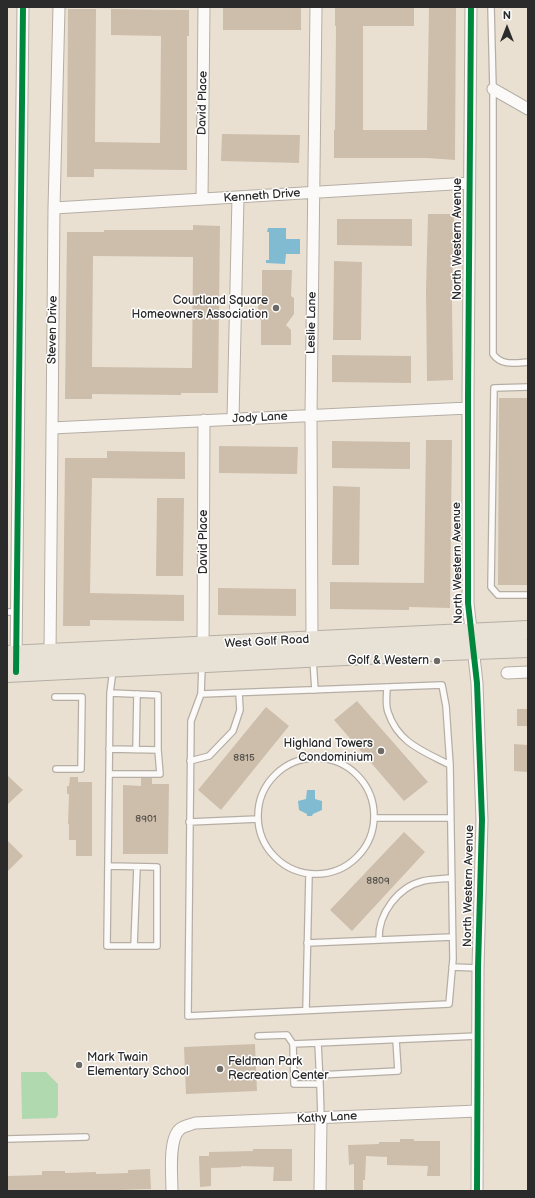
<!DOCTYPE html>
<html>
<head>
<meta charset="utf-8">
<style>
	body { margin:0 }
	#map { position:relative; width:535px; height:1198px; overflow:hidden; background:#eae0d2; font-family:"Balsamiq Sans",sans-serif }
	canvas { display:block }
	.frame { position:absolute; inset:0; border:8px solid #2b2b2b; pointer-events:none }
	.north { position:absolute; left:487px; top:8px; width:40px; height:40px; -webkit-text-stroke:3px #fff; paint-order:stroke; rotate:0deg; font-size:11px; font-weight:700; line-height:16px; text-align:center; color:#2b2b2b }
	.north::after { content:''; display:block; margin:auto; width:14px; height:18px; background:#2b2b2b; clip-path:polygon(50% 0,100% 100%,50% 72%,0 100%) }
</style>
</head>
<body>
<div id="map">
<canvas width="535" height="1198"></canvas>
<div class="frame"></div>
<div class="north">N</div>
</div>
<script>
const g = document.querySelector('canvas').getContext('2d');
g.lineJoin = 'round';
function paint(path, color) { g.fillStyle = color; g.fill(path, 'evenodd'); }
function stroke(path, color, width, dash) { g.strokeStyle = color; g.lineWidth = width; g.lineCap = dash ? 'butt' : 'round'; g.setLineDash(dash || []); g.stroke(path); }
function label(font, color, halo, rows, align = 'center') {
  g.font = font + ' "Balsamiq Sans",sans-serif'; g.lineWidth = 3; g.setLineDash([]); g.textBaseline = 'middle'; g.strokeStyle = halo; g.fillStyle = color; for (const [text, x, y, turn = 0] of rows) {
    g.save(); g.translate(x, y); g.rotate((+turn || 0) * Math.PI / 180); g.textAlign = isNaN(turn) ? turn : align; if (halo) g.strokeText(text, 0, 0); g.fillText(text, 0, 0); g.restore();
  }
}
paint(new Path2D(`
	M21,1072H46L58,1084V1115L56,1118L22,1119Z`), '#b1d9b0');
paint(new Path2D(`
	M268,228H286V239H300V254H286L285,264L266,263V260H269V232H267Z
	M307,790H315V799L322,801V810L313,814L312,816H307V814L299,810L298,801L306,799Z`), '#81bbd1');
paint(new Path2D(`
	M223,7H301V30H223Z
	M335,7H414V26H363V130H427L429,7H456L455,160L427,158H334V130H335L336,26H335Z
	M68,9H96L95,142L160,143L161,36L111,35V9L189,10V36H187V170L94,169V177H67Z
	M222,134L300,135L299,163L221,161Z
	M428,214H454L452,302L453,380L427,381L426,290Z
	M337,219H412V246L337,245Z
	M193,225L220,226L218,393H181V395L92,394V399H65L67,232H104V230H193ZM93,256L193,257L192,368L92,367Z
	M334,261L362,262L361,340H333Z
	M262,270H292L291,296L294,298V314L286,325L291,330V345H261V320L258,317V301L262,296Z
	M332,355L411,356V383L332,382Z
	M499,398H528V585H498Z
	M426,440H452L450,608L409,607V610L330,609V582L424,583Z
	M332,441L410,442V469L332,468Z
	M219,446L298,447L297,474L219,473Z
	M107,451L185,452V479L92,478L90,593L184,595V621L90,620V626H63L65,458H107Z
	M333,486L360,487L359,565H332Z
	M157,498H184L183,576H156Z
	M218,588L296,589V616L218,615Z
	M357,701L428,782L404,801L334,720Z
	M266,707L289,726L221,810L198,790Z
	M517,709H528V726H517Z
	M514,744L528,745V772L514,771Z
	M7,775L23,790L7,805Z
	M70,777H78V782H92V856H76V840H69V824H68L69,794H67V786H69Z
	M141,778H152V784H169L168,854H123V785L141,786Z
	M404,832L425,852L352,931L330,910Z
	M7,840L23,856L7,872Z
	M255,1044L257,1091L186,1094L184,1047Z
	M400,1139H414V1141H440V1176H427L428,1166L387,1165V1157L366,1156L365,1180H363V1191H354V1164L349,1165L348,1145L379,1144V1142H400Z
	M253,1149H292V1181H273L274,1167L241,1166V1167L211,1168V1186L200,1187L199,1156H209V1152L253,1151Z
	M150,1169L151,1189L89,1191H7V1176L42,1175V1171H65V1173L96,1172V1174L128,1173V1170Z`), '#cdbeab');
const service = new Path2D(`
	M491,7L493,89V354C501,366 515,363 528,362
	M528,387L494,388L491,587L498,595H528
	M7,612H16
	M313,660L315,690
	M387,687C387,694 385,704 388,712C398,743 423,751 450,765
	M201,694L442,685L446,706L450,765L453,959L449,1004L188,1016L191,721L201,694L202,666
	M55,697H82L81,769H56
	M109,749L158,750V695L110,693
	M136,750L137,694
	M258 816a58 58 0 1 1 116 0a58 58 0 1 1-116 0Z
	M190,761L209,756L233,731L240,710L239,693
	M109,774H160L158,750
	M375,818H450
	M189,822L258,819
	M108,866L157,867V946H107L110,693L113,670
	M379,939C378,914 398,887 423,881C432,879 442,879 451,878
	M307,943L452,937
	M134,946L137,867
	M452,967L478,968
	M306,1010L309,874
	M258,1036L287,1035L293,1044
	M318,1043L320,1084
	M319,1075L398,1071L396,1040
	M321,1119L320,1084H294L293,1044L478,1036
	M7,1139L86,1137`);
const minor = new Path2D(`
	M471,7L468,395V603L477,683L482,820L478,968L477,1191
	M493,89L528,109
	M202,199L204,7
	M54,208L469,183
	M233,419L238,197
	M52,428L468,408
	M312,640L311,415L316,7
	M203,652L204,420
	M50,653L54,208L59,7
	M16,660L23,7
	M507,673L528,672
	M172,1191C172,1176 168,1139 180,1129C184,1126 190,1125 195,1123L477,1111
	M320,1191L321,1119`);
const primary = new Path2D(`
	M7,655L528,630
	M7,673L425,652L528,648`);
stroke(service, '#b5aea5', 8);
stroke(minor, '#b5aea5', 13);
stroke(primary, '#b5aea5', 20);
stroke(service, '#fcfaf8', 5.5);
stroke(minor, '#fcfaf8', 11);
stroke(primary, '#e8e1d5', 18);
stroke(new Path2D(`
	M471,7L468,395V603L477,683L482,820L478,968L477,1191
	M16,672L23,7`), '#00873e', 6);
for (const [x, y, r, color] of [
	[276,308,4,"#6e6a65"],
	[437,661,4,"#6e6a65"],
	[381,751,4,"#6e6a65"],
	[79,1065,4,"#6e6a65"],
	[220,1069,4,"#6e6a65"]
]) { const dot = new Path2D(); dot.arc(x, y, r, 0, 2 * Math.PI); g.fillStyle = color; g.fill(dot); stroke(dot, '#fff', 1.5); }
label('10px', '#54504b', null, [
	["8815",244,758],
	["8901",146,819],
	["8809",378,881]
]);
label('12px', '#2b2b2b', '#fff', [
	["David Place",203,103,-89],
	["Kenneth Drive",262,196,-4],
	["North Western Avenue",458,239,-90],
	["Leslie Lane",312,323,-89],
	["Steven Drive",53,330,-89],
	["Jody Lane",260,418,-3],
	["David Place",204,542,-90],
	["North Western Avenue",458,563,-91],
	["West Golf Road",267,642,-3],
	["North Western Avenue",469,886,-89],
	["Kathy Lane",327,1118,-3]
]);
label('12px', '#2b2b2b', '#fff', [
	["Courtland Square",268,301],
	["Homeowners Association",268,315],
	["Golf & Western",429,661],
	["Highland Towers",373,744],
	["Condominium",373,758],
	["Mark Twain",87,1058,"left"],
	["Elementary School",87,1072,"left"],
	["Feldman Park",228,1062,"left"],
	["Recreation Center",228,1076,"left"]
], 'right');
</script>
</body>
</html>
